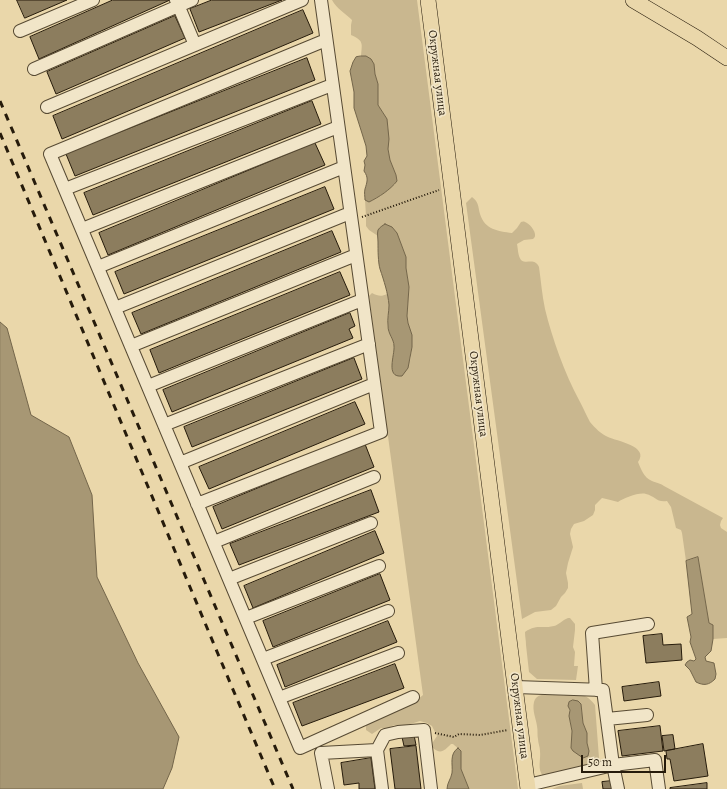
<!DOCTYPE html>
<html>
<head>
<meta charset="utf-8">
<style>
	body { margin:0 }
	#map { position:relative; width:727px; height:789px; overflow:hidden; background:#ead7aa; font-family:Alegreya,serif }
	canvas { display:block }
	.scale { position:absolute; left:581px; top:755px; width:85px; height:18px; box-sizing:border-box; border:2px solid #261b0b; border-top:0; padding-left:5px; font-size:12px; line-height:14px; white-space:nowrap; color:#261b0b; -webkit-text-stroke:3px #f1e5c8; paint-order:stroke }
</style>
</head>
<body>
<div id="map">
<canvas width="727" height="789"></canvas>
<div class="scale">50 m</div>
</div>
<script>
const g = document.querySelector('canvas').getContext('2d');
g.lineJoin = 'round';
function paint(path, color) { g.fillStyle = color; g.fill(path, 'evenodd'); }
function stroke(path, color, width, dash) { g.strokeStyle = color; g.lineWidth = width; g.lineCap = dash ? 'butt' : 'round'; g.setLineDash(dash || []); g.stroke(path); }
function label(font, color, halo, rows, align = 'center') {
  g.font = font + ' Alegreya,serif'; g.lineWidth = 3.5; g.setLineDash([]); g.textBaseline = 'middle'; g.strokeStyle = halo; g.fillStyle = color; for (const [text, x, y, turn = 0] of rows) {
    g.save(); g.translate(x, y); g.rotate((+turn || 0) * Math.PI / 180); g.textAlign = isNaN(turn) ? turn : align; if (halo) g.strokeText(text, 0, 0); g.fillText(text, 0, 0); g.restore();
  }
}
paint(new Path2D(`
	M332,0H417L518,789H469L461,769V751L453,744H451C445,750 441,755 433,748V742L437,736L432,726L427,723L420,721L404,726L394,725L388,728H381L372,734L366,730V726L371,721L417,700L423,695L369,296L372,293C378,296 381,297 387,294C388,298 389,302 389,306C389,313 386,321 388,328C389,334 394,339 394,345C395,355 390,364 394,373L410,361L412,347V339L408,323L407,316L409,287L406,268V257L398,236L392,227L378,232V236L369,230L366,226V216L365,200L369,202C379,197 390,190 397,181L396,175L390,160L388,149V129L384,114L378,105V84L375,74L374,64L366,56H361C362,43 364,41 351,35V25L352,20C345,13 337,9 332,0Z
	M472,197C479,202 478,207 480,214C485,230 498,231 512,233L517,228L521,222C522,222 523,221 525,222C529,223 536,231 535,236C535,237 534,238 533,239L524,240L517,244C518,249 518,256 521,260C527,265 534,257 539,267C541,281 542,295 545,309C552,338 565,374 579,400C583,407 586,415 590,422C595,428 601,434 608,437C616,441 650,446 638,462C641,469 644,478 652,481C657,483 660,483 664,486L723,518L721,521L720,525L721,528L727,532V638L713,639V625L709,623L698,557L686,561L682,533L681,530L676,528L671,507L667,501C657,503 655,496 646,494C639,492 624,498 618,502C613,501 608,499 602,498L595,505V510L593,515L584,521L574,524L571,529L570,534L573,547L568,563L566,573L568,583V588L565,593L561,597L556,606L551,610L535,612L522,619L466,203Z
	M568,618H570L575,624V630L573,647L575,652L574,666H578L576,680L537,679L529,672C528,663 527,654 526,645C526,640 525,637 525,632C537,624 542,629 554,626C559,625 562,620 568,618Z
	M547,694C552,694 562,696 566,695C579,693 587,694 595,705L599,758L588,763L586,765L543,776C537,769 541,760 540,751C540,747 538,743 538,739C537,735 538,731 537,726C536,718 532,711 534,702C536,695 541,695 547,694ZM581,704L583,723L585,728L587,743L589,751L571,749L572,731L569,716V709Z
	M582,783L583,789H552L559,786Z`), '#c9b78f');
const water = new Path2D(`
	M361,56H366L371,59L374,64L375,74L378,84V105L387,119L389,139L388,149L390,160L396,175L397,181C390,190 379,197 369,202L365,200C365,196 364,193 365,189C367,182 369,178 364,171L365,165L364,161L367,156L366,146L354,108V92L350,71L353,62L356,57Z
	M385,224L392,227L397,233L406,257V268L409,287L407,316L408,323L412,335V347L408,368L402,376C385,378 395,355 394,346C394,339 388,334 388,326C387,319 389,312 389,305C388,293 384,281 380,269C378,262 378,250 378,242C378,238 377,234 378,230C380,227 382,226 385,224Z
	M0,322L7,328L31,415L69,437L92,495L97,577L138,663L179,737L172,768L163,789H0Z
	M698,557L709,623L713,625V639L711,651L705,657L706,661L714,663L716,674L715,679C709,685 704,686 696,682L690,670L685,665L687,662L690,660L694,661L696,659L690,642L691,637L687,617L692,614L686,561Z
	M573,700L578,701L581,704L583,723L587,733V743L589,751L588,756L583,758L573,751L571,748L572,731L569,716L570,710L568,706L569,702Z
	M458,748L461,751V769L469,789H447C447,783 451,779 452,773C453,764 449,754 458,748Z`);
paint(water, '#a79774');
stroke(water, '#73654a', 1);
const building = new Path2D(`
	M17,0H67L25,18Z
	M113,0H170L39,59L30,37Z
	M212,0H282L199,32L190,9Z
	M303,10L313,33L62,139L53,116Z
	M175,16L185,38L56,94L47,72Z
	M307,58L315,80L75,176L66,154Z
	M312,101L321,124L93,215L84,193Z
	M315,143L325,165L108,255L99,233Z
	M325,187L334,209L124,294L115,272Z
	M332,231L341,252L141,334L132,313Z
	M340,272L350,295L159,373L150,350Z
	M350,313L355,326L349,329L353,338L172,412L163,390Z
	M354,358L362,379L192,447L184,427Z
	M355,402L365,424L209,489L199,467Z
	M365,444L374,467L222,529L213,507Z
	M371,490L379,512L239,565L230,544Z
	M375,531L384,553L253,608L244,586Z
	M380,574L390,600L273,647L263,621Z
	M388,621L397,642L285,687L277,665Z
	M662,634L663,645L681,644L682,660L646,663L643,636Z
	M395,664L404,688L302,726L293,703Z
	M659,682L661,696L624,701L622,687Z
	M660,726L663,751L622,756L618,731Z
	M414,735L416,745L404,746L402,737Z
	M673,735L675,749L664,751L662,736Z
	M703,744L708,776L674,781L670,759H667L666,751Z
	M416,746L421,789H395L390,749Z
	M371,758L375,789H359V783L344,785L341,763Z
	M612,781L613,789H603L602,782Z
	M707,783V789H670V788Z`);
paint(building, '#8c7d5e');
stroke(building, '#261b0b', 1);
const minor = new Path2D(`
	M176,0L195,45
	M20,31L93,0
	M326,40L50,154L300,748L413,697
	M34,69L192,0
	M47,107L302,0
	M65,189L332,85
	M82,229L338,127
	M98,267L344,167
	M115,308L350,213
	M131,346L356,255
	M148,386L362,300
	M164,425L369,344
	M180,463L374,384
	M197,504L381,432L321,0
	M214,542L374,477
	M229,579L371,523
	M246,618L379,566
	M263,659L388,611
	M516,687L603,690L613,765L618,789
	M596,690L592,633L648,624
	M279,698L398,653
	M607,719L647,715
	M377,750L382,789
	M528,785L613,765L655,760L659,789
	M328,789L321,753L377,750L385,735L398,732L424,730L431,789`);
const major = new Path2D(`
	M428,0L528,789
	M633,0L697,38L727,58`);
stroke(minor, '#574a33', 14);
stroke(major, '#261b0b', 16);
stroke(new Path2D(`
	M362,217L439,190
	M435,733L454,737L459,734L480,735L508,730`), '#261b0b', 2, [1, 2]);
stroke(minor, '#f1e5c8', 12);
stroke(major, '#ead7aa', 15);
stroke(new Path2D(`
	M0,101L293,789
	M0,133L218,654L275,789`), '#261b0b', 3, [7, 7]);
label('12px', '#261b0b', '#f1e5c8', [
	["Окружная улица",437,73,83],
	["Окружная улица",478,394,83],
	["Окружная улица",519,716,83]
]);
</script>
</body>
</html>
